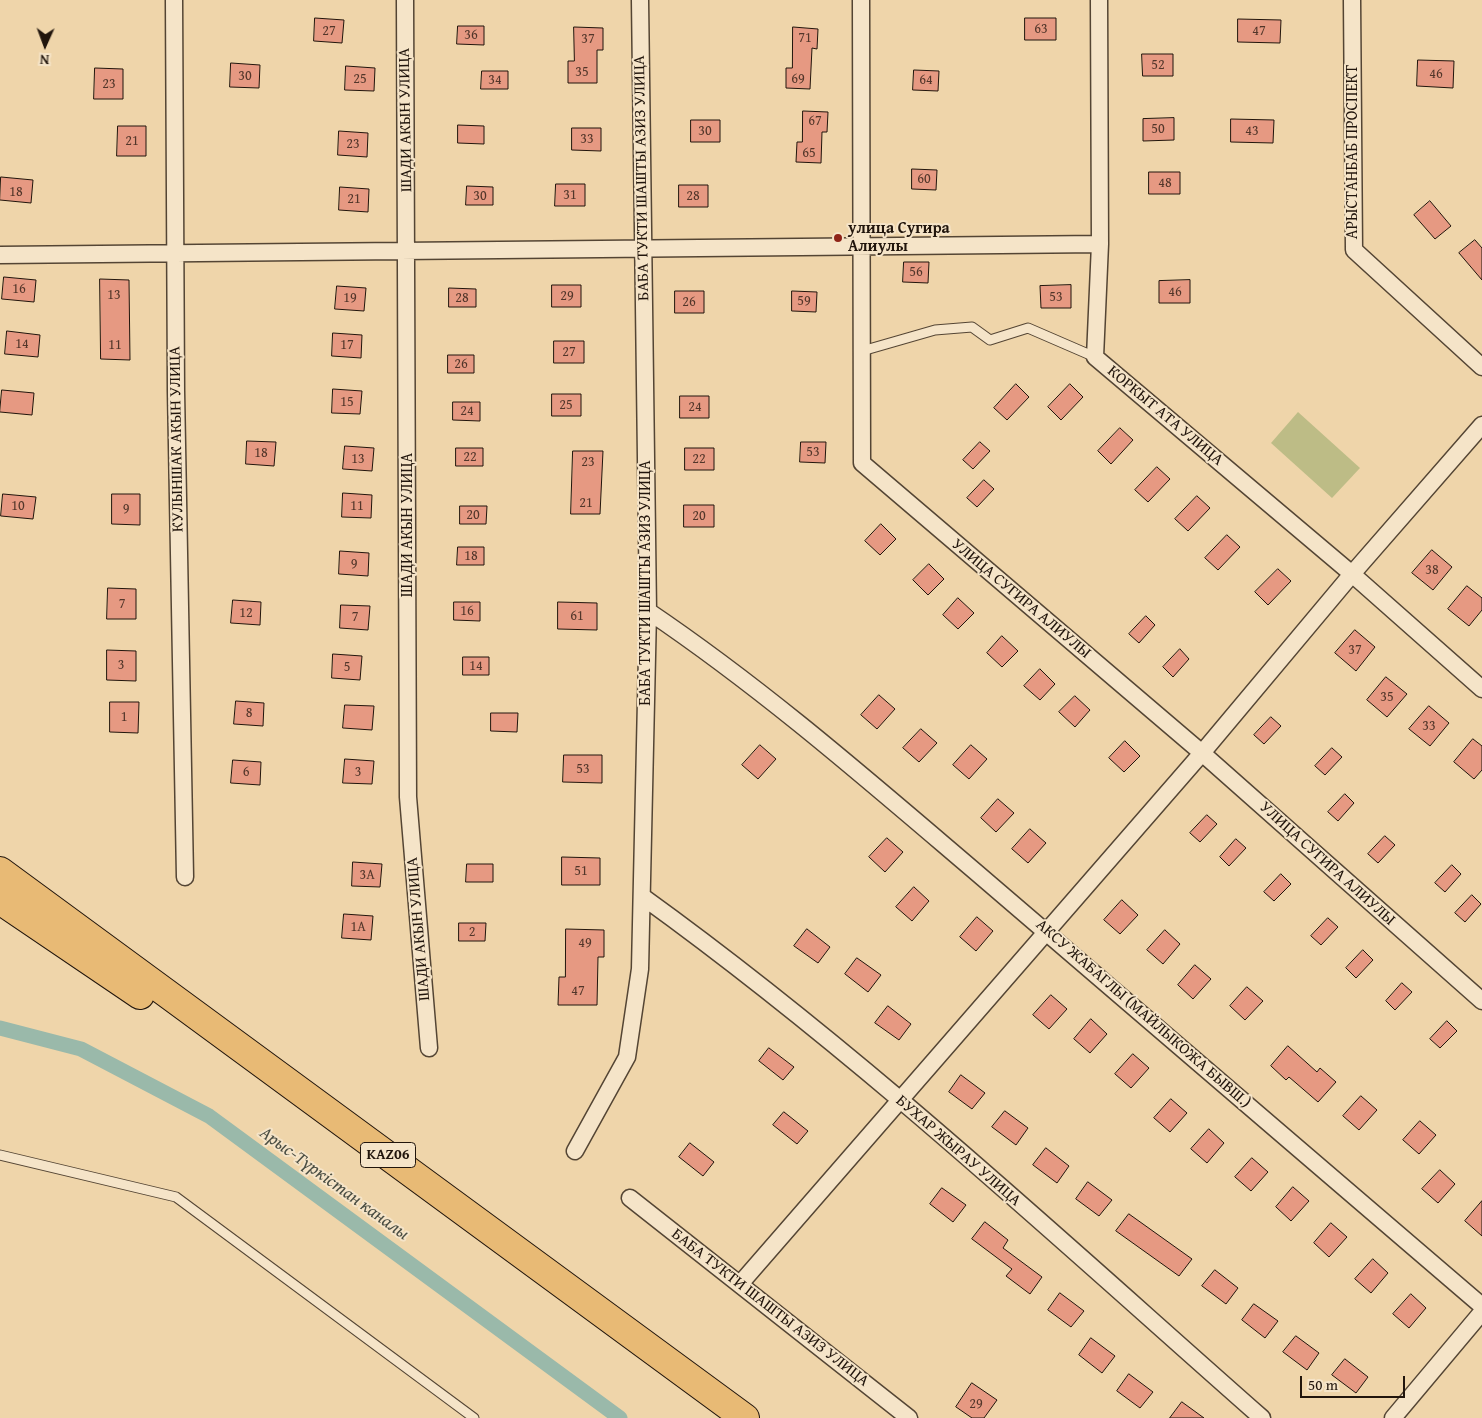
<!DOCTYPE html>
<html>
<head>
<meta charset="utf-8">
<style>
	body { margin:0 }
	#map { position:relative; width:1482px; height:1418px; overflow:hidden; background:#efd5aa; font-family:"Gentium Book Plus",serif }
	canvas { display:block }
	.north { position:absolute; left:20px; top:20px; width:50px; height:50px; -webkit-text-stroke:4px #f5e4c8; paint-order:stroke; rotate:182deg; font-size:14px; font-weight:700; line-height:20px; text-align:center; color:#21150c }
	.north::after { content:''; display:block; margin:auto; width:18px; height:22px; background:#21150c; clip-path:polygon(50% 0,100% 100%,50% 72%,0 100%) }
	.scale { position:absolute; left:1300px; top:1376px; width:105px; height:22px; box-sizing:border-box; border:2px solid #21150c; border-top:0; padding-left:6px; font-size:15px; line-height:18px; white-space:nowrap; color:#21150c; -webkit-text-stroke:4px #f5e4c8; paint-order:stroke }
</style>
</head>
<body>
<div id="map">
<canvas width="1482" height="1418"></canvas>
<div class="north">N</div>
<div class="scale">50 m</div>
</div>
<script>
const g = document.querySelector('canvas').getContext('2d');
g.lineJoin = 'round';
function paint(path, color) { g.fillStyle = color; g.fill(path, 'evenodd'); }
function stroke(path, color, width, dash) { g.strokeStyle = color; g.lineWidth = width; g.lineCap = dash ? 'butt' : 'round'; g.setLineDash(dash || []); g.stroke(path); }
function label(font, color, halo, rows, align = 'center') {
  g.font = font + ' "Gentium Book Plus",serif'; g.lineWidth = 4; g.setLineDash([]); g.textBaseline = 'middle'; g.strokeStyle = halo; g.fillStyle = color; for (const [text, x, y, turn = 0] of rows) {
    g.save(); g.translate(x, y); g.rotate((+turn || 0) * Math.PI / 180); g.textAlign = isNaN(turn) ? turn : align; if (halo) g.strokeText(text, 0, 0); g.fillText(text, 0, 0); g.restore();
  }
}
paint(new Path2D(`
	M1298,412L1360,468L1332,498L1271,443Z`), '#bdbc86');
stroke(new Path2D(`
	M0,1028L81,1049L209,1116L620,1418`), '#9ab9aa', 15);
const building = new Path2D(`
	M315,18L344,20L342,43L314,41Z
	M1025,18H1056V40H1025Z
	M1238,19L1281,20L1280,43L1238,42Z
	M458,26H484V45L457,44Z
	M574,27L603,28V50H597V83H568V61H574Z
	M793,27L818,29L817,49L812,48L810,89L786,88V68H792Z
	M1142,54H1173V76H1143Z
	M1418,60L1454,61L1453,88L1417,86Z
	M231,63L260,65L259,88L230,87Z
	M346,66L375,68L374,91L345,90Z
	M95,68L123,69V99H94Z
	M914,70L939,71L938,91L913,90Z
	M482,71H508V89H481Z
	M803,111L828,112L827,132H822L821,163L796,162L797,142H802Z
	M1174,118V140L1143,141V119Z
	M1231,119L1274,120L1273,143L1231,142Z
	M691,120H720V142H691Z
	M458,125L484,126V144L458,143Z
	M118,126H146V156H117Z
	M572,128H601V151L572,150Z
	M339,131L368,133L367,157L338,155Z
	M912,169L937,170L936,190L912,189Z
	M1149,172H1180V194H1149Z
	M1,177L33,180L31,203L0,200Z
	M556,184H585V206H555Z
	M679,185H708V207H679Z
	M467,186L493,187V205H466Z
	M340,187L369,189L368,212L339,210Z
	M1430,201L1451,226L1435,239L1414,215Z
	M1475,240L1482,248V280L1459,253Z
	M904,262H929L928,283L903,282Z
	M4,277L36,280L34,302L2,299Z
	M100,279L129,280L130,360L101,359Z
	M1190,280V303H1159V281Z
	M552,285H581V307H552Z
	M1071,285V308H1041L1040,286Z
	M337,286L366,288L364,311L335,309Z
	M449,288L476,289V307H449Z
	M675,291H704V313H675Z
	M792,291L817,292L816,312L792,311Z
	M7,331L40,335L38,357L5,354Z
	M333,333L362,335L361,358L332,356Z
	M554,341H584V363H554Z
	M448,355H474V373H448Z
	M1016,384L1029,397L1007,420L994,408Z
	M1070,384L1083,397L1061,420L1048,407Z
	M333,389L362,391L360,414L332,413Z
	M2,390L34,393L32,415L0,412Z
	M552,394H581V416H552Z
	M680,396H709V418H680Z
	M453,402H480V421L453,420Z
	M1120,428L1133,440L1111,464L1098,451Z
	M247,441L276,442L274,466L246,464Z
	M801,442H826L825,463L800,462Z
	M980,442L990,451L973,469L963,460Z
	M345,446L374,448L372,471L343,469Z
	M456,448H483V466H456Z
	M685,448H714V470H685Z
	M573,451H603L600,514H571Z
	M1157,467L1170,479L1148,502L1135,490Z
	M984,480L994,489L977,507L967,498Z
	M343,493L372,495L371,518L342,517Z
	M3,494L36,497L33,519L1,516Z
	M112,494H140V525L112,524Z
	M1197,496L1210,508L1188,531L1175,519Z
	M684,505H714V527H684Z
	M460,506H487L486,524H460Z
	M881,524L896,539L880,555L865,541Z
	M1227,535L1240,547L1218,570L1205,558Z
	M458,547H484V565H457Z
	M1432,550L1452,567L1433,590L1412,573Z
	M340,551L369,553L368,576L339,574Z
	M929,564L944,579L928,595L913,580Z
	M1278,569L1291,581L1268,605L1255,592Z
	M1467,586L1482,598V610L1469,626L1448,609Z
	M108,588L136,589V619H107Z
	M958,598L974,613L958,629L943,615Z
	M233,600L261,602L260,625L231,623Z
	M454,602H480V621L454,620Z
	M558,602L597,603V630L558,629Z
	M341,605L370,606L368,630L340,628Z
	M1146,616L1155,625L1139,643L1129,634Z
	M1355,630L1375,647L1356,671L1335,653Z
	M1002,636L1018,651L1002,667L987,653Z
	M1180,649L1189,659L1173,677L1163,667Z
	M107,650L136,651V681L107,680Z
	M333,654L362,656L360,680L332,678Z
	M463,657H489V675H463Z
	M1040,669L1055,684L1040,700L1024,686Z
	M1386,677L1407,694L1387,717L1367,700Z
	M879,695L895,709L877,729L861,715Z
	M1075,696L1090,710L1075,727L1059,712Z
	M236,701L264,703L263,726L234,724Z
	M110,702H139L138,733L110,732Z
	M345,705L374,706L372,730L343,728Z
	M1429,706L1449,723L1430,746L1409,729Z
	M491,713H518L517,732L491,731Z
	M1271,717L1281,726L1264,744L1254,735Z
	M921,729L937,743L919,762L903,748Z
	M1473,739L1482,746V770L1474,779L1454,762Z
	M1125,741L1140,756L1124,772L1109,758Z
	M760,745L776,759L758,779L742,765Z
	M971,745L987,759L969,779L953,765Z
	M1332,748L1342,757L1325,775L1315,766Z
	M564,755H602V783L563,782Z
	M345,759L374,761L372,784L343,783Z
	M233,760L261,762L260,785L231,783Z
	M1345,794L1354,803L1338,821L1328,812Z
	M998,799L1014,813L996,832L981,818Z
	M1207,815L1217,824L1200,842L1190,833Z
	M1030,829L1046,843L1028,863L1012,849Z
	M1385,836L1395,845L1378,863L1368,854Z
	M887,838L903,852L885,872L869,857Z
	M1236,839L1246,848L1229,866L1220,857Z
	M562,857L600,858V885H562Z
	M353,862L382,864L380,887L352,886Z
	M467,864H493V882H466Z
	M1452,865L1461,874L1445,892L1435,883Z
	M1281,874L1291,884L1274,901L1264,892Z
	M914,887L929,901L912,921L896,907Z
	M1472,895L1481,904L1465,922L1455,913Z
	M1122,900L1138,915L1120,934L1104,920Z
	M344,914L373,916L371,940L342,938Z
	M977,917L993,931L976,951L960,937Z
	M1328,918L1338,927L1321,945L1311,936Z
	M459,923H486L485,941H459Z
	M566,929L604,930V957H598L597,1005H558L559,977H565Z
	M807,929L830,947L818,963L794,946Z
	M1165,930L1180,944L1163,964L1147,950Z
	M1363,950L1373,960L1356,978L1346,968Z
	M857,958L881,975L868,992L845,974Z
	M1195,965L1211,979L1193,999L1178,985Z
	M1402,983L1412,992L1395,1010L1386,1001Z
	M1247,987L1263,1001L1245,1020L1230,1006Z
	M1051,995L1067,1009L1049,1029L1033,1015Z
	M888,1006L911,1024L899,1040L875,1023Z
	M1091,1019L1107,1034L1090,1053L1074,1039Z
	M1447,1021L1457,1031L1440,1048L1430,1039Z
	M1288,1046L1317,1072L1320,1068L1336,1082L1318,1102L1289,1077L1286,1080L1271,1066Z
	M769,1048L794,1067L783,1080L759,1061Z
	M1133,1054L1149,1068L1131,1088L1115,1074Z
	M961,1075L985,1093L972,1109L949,1092Z
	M1361,1096L1377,1110L1359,1130L1343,1116Z
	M1171,1099L1187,1113L1170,1132L1154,1118Z
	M1005,1111L1028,1128L1016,1145L992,1127Z
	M784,1112L808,1131L797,1144L773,1125Z
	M1420,1121L1436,1135L1419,1154L1403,1140Z
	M1209,1129L1224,1143L1207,1163L1191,1149Z
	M690,1143L714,1162L703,1176L679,1157Z
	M1046,1148L1069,1166L1057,1183L1033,1165Z
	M1252,1158L1268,1172L1251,1191L1235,1177Z
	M1440,1170L1455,1184L1438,1203L1422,1189Z
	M1088,1182L1112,1200L1099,1216L1076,1199Z
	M1293,1187L1309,1201L1291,1221L1276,1207Z
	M942,1188L966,1205L953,1222L930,1204Z
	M1482,1201V1236L1465,1221Z
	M1129,1214L1192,1259L1179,1276L1116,1231Z
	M985,1222L1008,1240L1003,1248L1042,1277L1030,1294L1006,1276L1012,1269L972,1239Z
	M1331,1223L1347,1237L1329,1257L1314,1243Z
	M1373,1259L1388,1273L1371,1293L1355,1279Z
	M1215,1270L1238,1288L1226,1304L1202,1286Z
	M1060,1293L1084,1311L1071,1327L1048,1310Z
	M1411,1294L1426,1308L1409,1328L1393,1314Z
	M1254,1304L1278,1321L1265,1338L1242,1320Z
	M1296,1336L1319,1353L1307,1370L1283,1352Z
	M1091,1338L1115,1356L1102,1373L1079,1355Z
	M1345,1359L1368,1377L1356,1393L1332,1375Z
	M1129,1374L1153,1392L1140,1408L1117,1391Z
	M972,1383L997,1400L984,1418H972L956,1407Z
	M1182,1402L1204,1418H1170Z`);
paint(building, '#e69982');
stroke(building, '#21150c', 1);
const service = new Path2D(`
	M862,351L935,330L972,327L990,340L1028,328L1095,357
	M0,1155L176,1197L474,1418`);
const minor = new Path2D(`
	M174,0L176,391L185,877
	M405,0L408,797L429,1048
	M861,0L862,463L1202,753L1482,1001
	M1099,0L1100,244L1095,357L1352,574L1482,689
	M1352,0L1354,250L1482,367
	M0,255L1100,244
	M648,611C765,690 870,782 977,873C1146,1016 1314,1161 1482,1306
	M643,897C862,1055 1060,1240 1262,1418
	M575,1151L627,1057L640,969L648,611L640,0
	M630,1198L909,1418
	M740,1284L1202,753L1352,574L1482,425
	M1393,1418L1482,1312`);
const trunk = new Path2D(`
	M0,871L745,1418
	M0,900L140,995`);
stroke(service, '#544534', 11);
stroke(minor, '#544534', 19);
stroke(trunk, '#21150c', 30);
stroke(service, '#f5e4c8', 9);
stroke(minor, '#f5e4c8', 16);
stroke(trunk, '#e8ba75', 28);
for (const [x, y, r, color] of [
	[838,238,5,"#8f2418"]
]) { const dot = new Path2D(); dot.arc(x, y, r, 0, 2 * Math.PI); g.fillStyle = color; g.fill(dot); stroke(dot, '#f5e4c8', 2); }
label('14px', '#52362a', null, [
	["63",1041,29],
	["27",329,31],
	["47",1259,31],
	["36",471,35],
	["71",805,38],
	["37",588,39],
	["52",1158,65],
	["35",582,72],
	["46",1436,74],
	["30",245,76],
	["25",360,79],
	["69",798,79],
	["34",495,80],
	["64",926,80],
	["23",109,84],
	["67",815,121],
	["50",1158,129],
	["30",705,131],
	["43",1252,131],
	["33",587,139],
	["21",132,141],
	["23",353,144],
	["65",809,153],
	["60",924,179],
	["48",1165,183],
	["18",16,192],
	["31",570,195],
	["30",480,196],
	["28",693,196],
	["21",354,199],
	["56",916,272],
	["16",19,289],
	["46",1175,292],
	["13",114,295],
	["29",567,296],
	["53",1056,297],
	["19",350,298],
	["28",462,298],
	["59",804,301],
	["26",689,302],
	["14",22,344],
	["11",115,345],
	["17",347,345],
	["27",569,352],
	["26",461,364],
	["15",347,402],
	["25",566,405],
	["24",695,407],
	["24",467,411],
	["53",813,452],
	["18",261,453],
	["22",470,457],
	["13",358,459],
	["22",699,459],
	["23",588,462],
	["21",586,503],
	["10",18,506],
	["11",357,506],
	["9",126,509],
	["20",473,515],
	["20",699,516],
	["18",471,556],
	["9",354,564],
	["38",1432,570],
	["7",122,604],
	["16",467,611],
	["12",246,613],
	["61",577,616],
	["7",355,617],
	["37",1355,650],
	["3",121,665],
	["14",476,666],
	["5",347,667],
	["35",1387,697],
	["8",249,713],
	["1",124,717],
	["33",1429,726],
	["53",583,769],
	["6",246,772],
	["3",358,772],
	["51",581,871],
	["3А",367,875],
	["1А",358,927],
	["2",472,932],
	["49",585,943],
	["47",578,991],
	["29",976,1404]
]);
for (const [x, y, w] of [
	[388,1155,55]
]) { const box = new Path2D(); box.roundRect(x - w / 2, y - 12.5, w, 25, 4); g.fillStyle = '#f5e4c8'; g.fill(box); stroke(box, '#21150c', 1); }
label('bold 15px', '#21150c', null, [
	["KАZ06",388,1155]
]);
label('16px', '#21150c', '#f5e4c8', [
	["ШАДИ АКЫН УЛИЦА",406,120,-91],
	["АРЫСТАНБАБ ПРОСПЕКТ",1353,152,-90],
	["БАБА ТУКТИ ШАШТЫ АЗИЗ УЛИЦА",642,178,-91],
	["КОРКЫТ АТА УЛИЦА",1165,416,40],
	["КУЛЫНШАК АКЫН УЛИЦА",177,439,-91],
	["ШАДИ АКЫН УЛИЦА",408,525,-90],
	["БАБА ТУКТИ ШАШТЫ АЗИЗ УЛИЦА",646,583,-90],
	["УЛИЦА СУГИРА АЛИУЛЫ",1021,599,40],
	["УЛИЦА СУГИРА АЛИУЛЫ",1327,864,42],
	["ШАДИ АКЫН УЛИЦА",419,929,-95],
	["АКСУ ЖАБАГЛЫ (МАЙЛЫКОЖА БЫВШ.)",1143,1014,41],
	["БУХАР ЖЫРАУ УЛИЦА",958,1151,41],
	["БАБА ТУКТИ ШАШТЫ АЗИЗ УЛИЦА",770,1308,38]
]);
label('bold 16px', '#21150c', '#f5e4c8', [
	["улица Сугира",848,229],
	["Алиулы",848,247]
], 'left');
label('italic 18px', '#4b4e43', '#f5e4c8', [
	["Арыс-Түркістан каналы",334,1184,36]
]);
</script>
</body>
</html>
